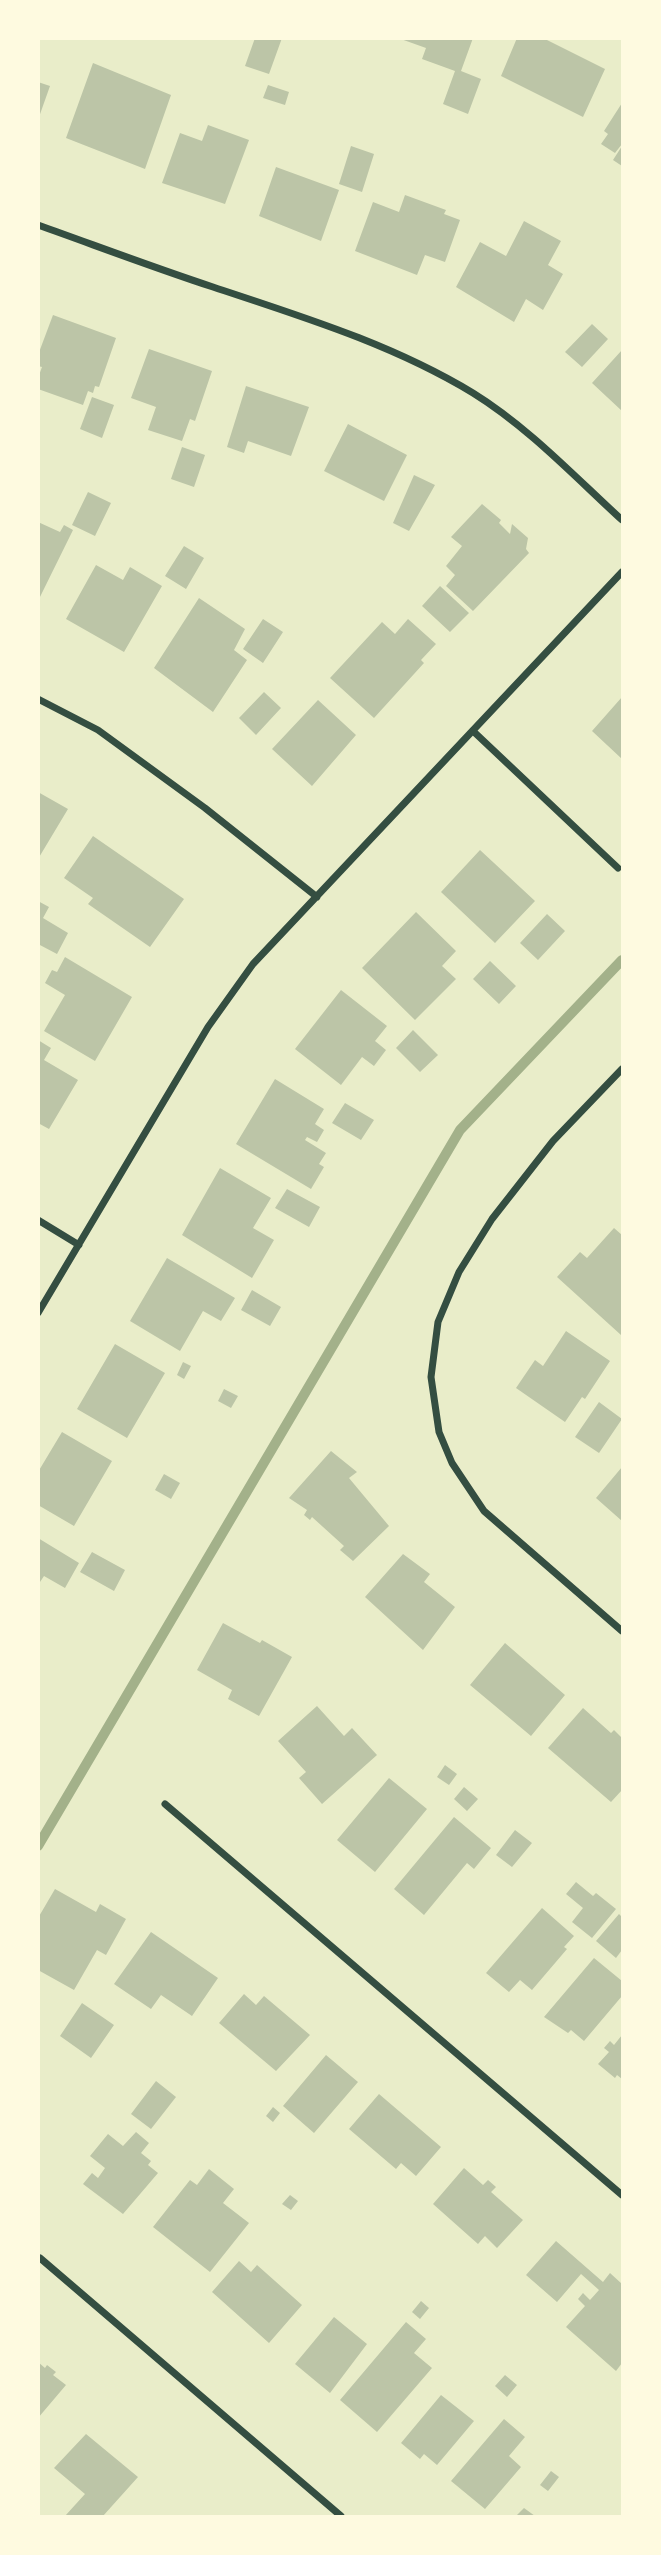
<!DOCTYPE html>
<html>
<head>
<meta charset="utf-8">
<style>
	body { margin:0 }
	#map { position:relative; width:661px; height:2555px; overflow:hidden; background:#e9edc9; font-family:Arial,sans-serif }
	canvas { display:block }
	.frame { position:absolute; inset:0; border:40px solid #fefae0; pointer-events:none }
</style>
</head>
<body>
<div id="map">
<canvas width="661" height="2555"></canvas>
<div class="frame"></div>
</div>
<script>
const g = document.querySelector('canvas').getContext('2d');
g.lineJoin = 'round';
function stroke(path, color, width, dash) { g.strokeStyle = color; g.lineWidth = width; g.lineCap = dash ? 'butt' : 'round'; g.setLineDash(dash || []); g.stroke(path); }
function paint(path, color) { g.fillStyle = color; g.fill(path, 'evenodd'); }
stroke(new Path2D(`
	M38,1846L460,1130L622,960`), '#a3b18a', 10);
paint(new Path2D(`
	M255,38H282L269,74L245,66Z
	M398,38H473L461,71L481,79L468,114L443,104L455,71L422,59L426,48Z
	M517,38H543L605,69L583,117L501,76Z
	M93,63L171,95L145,169L66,138Z
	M38,82L50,86L39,117L38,116Z
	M268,85L289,92L285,105L263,98Z
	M622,103V144L615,153L601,144L608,134L604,131Z
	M208,125L249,140L225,204L162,183L180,133L202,141Z
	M351,146L374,154L362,192L339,184Z
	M622,146V166L613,160Z
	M276,167L339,190L321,241L259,216Z
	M405,195L446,210L444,214L460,220L445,262L425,255L417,275L355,251L373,202L399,212Z
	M524,221L561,241L548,265L563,274L543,310L526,299L514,322L456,287L480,242L506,256Z
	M53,315L116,338L99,387L95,386L93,393L88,391L83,405L38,389V378L42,367L38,366V355Z
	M592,324L608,339L582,367L565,352Z
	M149,349L212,371L195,421L190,419L182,441L148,430L156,407L131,398Z
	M622,350V411L592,383Z
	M246,386L309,407L291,456L248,441L244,453L227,447Z
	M92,397L114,405L102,438L80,429Z
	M348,424L407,455L384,501L324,471Z
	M182,447L205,455L194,487L171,479Z
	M414,475L435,485L409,531L393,523Z
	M88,492L111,503L95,536L72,525Z
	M482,504L501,520L499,523L510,534L512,524L528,538L526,549L529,553L473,611L446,586L455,575L446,566L462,546L451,537Z
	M38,522L60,532L64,525L73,530L38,601Z
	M184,546L204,558L186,589L165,576Z
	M96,565L123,580L130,567L162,586L124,652L66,619Z
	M440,586L469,613L450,632L422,606Z
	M199,598L245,629L234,650L247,660L213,712L154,668Z
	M263,619L283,632L263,663L243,649Z
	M408,619L436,644L421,660L424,663L374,718L330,678L382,622L395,634Z
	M264,692L281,708L256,735L239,718Z
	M622,697V759L592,731Z
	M318,700L356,735L312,786L272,749Z
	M38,792L68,809L38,859Z
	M93,836L184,899L150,947L88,904L93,898L64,878Z
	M480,850L535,901L495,943L441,892Z
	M38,901L49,907L43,918L68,933L57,954L38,944Z
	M416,912L456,951L442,966L456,979L415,1020L362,968Z
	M547,914L565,931L538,960L520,943Z
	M65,957L132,997L95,1061L44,1031L65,995L45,983L52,970L57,972Z
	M490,961L516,986L499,1004L473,979Z
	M341,990L387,1026L375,1041L386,1050L374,1066L362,1057L341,1085L295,1049Z
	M413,1030L438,1055L420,1072L396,1048Z
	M38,1040L51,1048L44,1060L78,1080L49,1129L38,1123Z
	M275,1079L324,1109L315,1124L324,1130L317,1142L307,1137L305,1140L326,1153L319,1164L324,1167L311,1189L236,1144Z
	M345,1103L374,1120L361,1140L332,1123Z
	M220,1168L271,1198L253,1228L274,1240L252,1278L182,1235Z
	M287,1189L320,1207L309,1227L275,1208Z
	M614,1228L622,1235L621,1335L557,1277L580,1252L587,1258Z
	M167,1258L235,1298L221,1321L203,1311L180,1351L130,1321Z
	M252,1290L281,1307L270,1326L241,1310Z
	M566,1331L610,1361L585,1399L582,1397L565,1422L516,1388L535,1360L543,1366Z
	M115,1344L165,1373L127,1438L77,1409Z
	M183,1362L191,1366L184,1379L177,1375Z
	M224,1389L238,1396L231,1408L218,1401Z
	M599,1402L622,1419L599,1453L575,1437Z
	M62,1432L112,1461L74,1526L38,1505V1472Z
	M331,1451L357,1472L349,1478L389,1526L353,1561L340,1550L344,1546L312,1517L310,1520L304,1515L307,1510L289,1498Z
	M622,1467V1521L596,1498Z
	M164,1474L180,1483L171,1499L155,1490Z
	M38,1538L79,1563L65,1588L44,1576L38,1585Z
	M92,1552L125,1570L114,1591L80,1572Z
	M403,1554L430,1574L424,1582L455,1607L423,1650L365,1597Z
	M223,1623L260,1643L262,1640L292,1657L259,1716L228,1699L232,1690L197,1670Z
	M505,1643L565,1695L531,1736L470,1685Z
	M317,1706L344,1736L352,1728L377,1755L322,1804L299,1778L306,1772L278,1741Z
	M583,1708L611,1733L614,1730L622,1738V1790L611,1802L548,1748Z
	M445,1765L457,1774L449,1785L437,1777Z
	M389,1778L427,1809L375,1872L337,1840Z
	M464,1787L478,1799L467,1811L454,1799Z
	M454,1817L491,1848L474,1869L467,1863L424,1915L394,1889Z
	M515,1830L532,1843L512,1867L496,1855Z
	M576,1882L593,1896L596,1893L616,1909L592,1938L572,1922L583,1908L566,1894Z
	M55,1889L96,1912L100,1904L126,1919L106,1955L97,1950L74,1990L38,1970V1918Z
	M542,1908L574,1936L564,1947L567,1949L532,1990L520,1980L509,1992L486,1973Z
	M619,1914L622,1917V1950L616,1958L596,1941Z
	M151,1932L218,1978L192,2016L161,1995L151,2009L114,1984Z
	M594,1958L622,1981V1996L584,2041L571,2030L568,2033L544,2017Z
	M244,1994L256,2005L264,1996L310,2035L276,2071L219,2023Z
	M82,2003L114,2025L91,2058L60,2036Z
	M622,2035V2079L617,2075L615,2078L598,2064L609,2052L604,2048L610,2041L614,2045Z
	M326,2055L358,2082L314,2133L283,2106Z
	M156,2081L176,2097L151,2129L131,2114Z
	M379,2094L441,2147L416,2176L401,2163L396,2169L349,2129Z
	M273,2107L280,2113L273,2122L266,2116Z
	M136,2132L149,2143L141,2153L151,2161L148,2165L158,2173L123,2214L83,2184L92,2173L98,2178L105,2168L90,2156L108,2134L123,2146Z
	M464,2168L483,2185L488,2180L496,2187L491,2192L523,2220L497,2248L485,2236L478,2244L433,2204Z
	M209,2169L234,2189L223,2203L249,2223L210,2272L153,2227L190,2180L197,2185Z
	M290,2195L298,2201L291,2210L282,2204Z
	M556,2241L603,2282L610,2273L622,2284V2363L616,2371L566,2327L585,2306L578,2299L583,2293L590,2300L599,2290L581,2274L557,2302L526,2275Z
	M239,2261L251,2272L257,2265L302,2305L269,2343L212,2292Z
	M421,2301L429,2308L420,2319L412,2312Z
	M334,2317L367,2344L330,2393L295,2364Z
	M406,2322L426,2339L414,2353L432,2368L377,2432L340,2400Z
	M38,2362L45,2368L47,2365L56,2372L53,2375L66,2385L38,2418Z
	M505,2375L517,2385L507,2397L495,2386Z
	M441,2395L474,2421L437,2465L424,2454L420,2459L401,2443Z
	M504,2419L525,2437L509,2456L521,2467L485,2509L451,2481Z
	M86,2434L138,2477L103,2516H65L85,2494L54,2468Z
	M551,2471L559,2477L548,2491L540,2485Z
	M524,2508L535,2516H516Z`), '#bcc5a7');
stroke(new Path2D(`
	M38,225C97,246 155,268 213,287C303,317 392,344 473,393C528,427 575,477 622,520
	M38,699L98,730L205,808L317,897
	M473,731L618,868
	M622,1069L553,1141L492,1219L459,1272L438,1322L431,1377L439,1432L452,1463L484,1511L622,1631
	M38,1220L79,1245
	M38,1313L208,1027L253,964L622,572
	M165,1804L622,2195
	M40,2258L341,2516`), '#344e41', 7);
</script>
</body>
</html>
